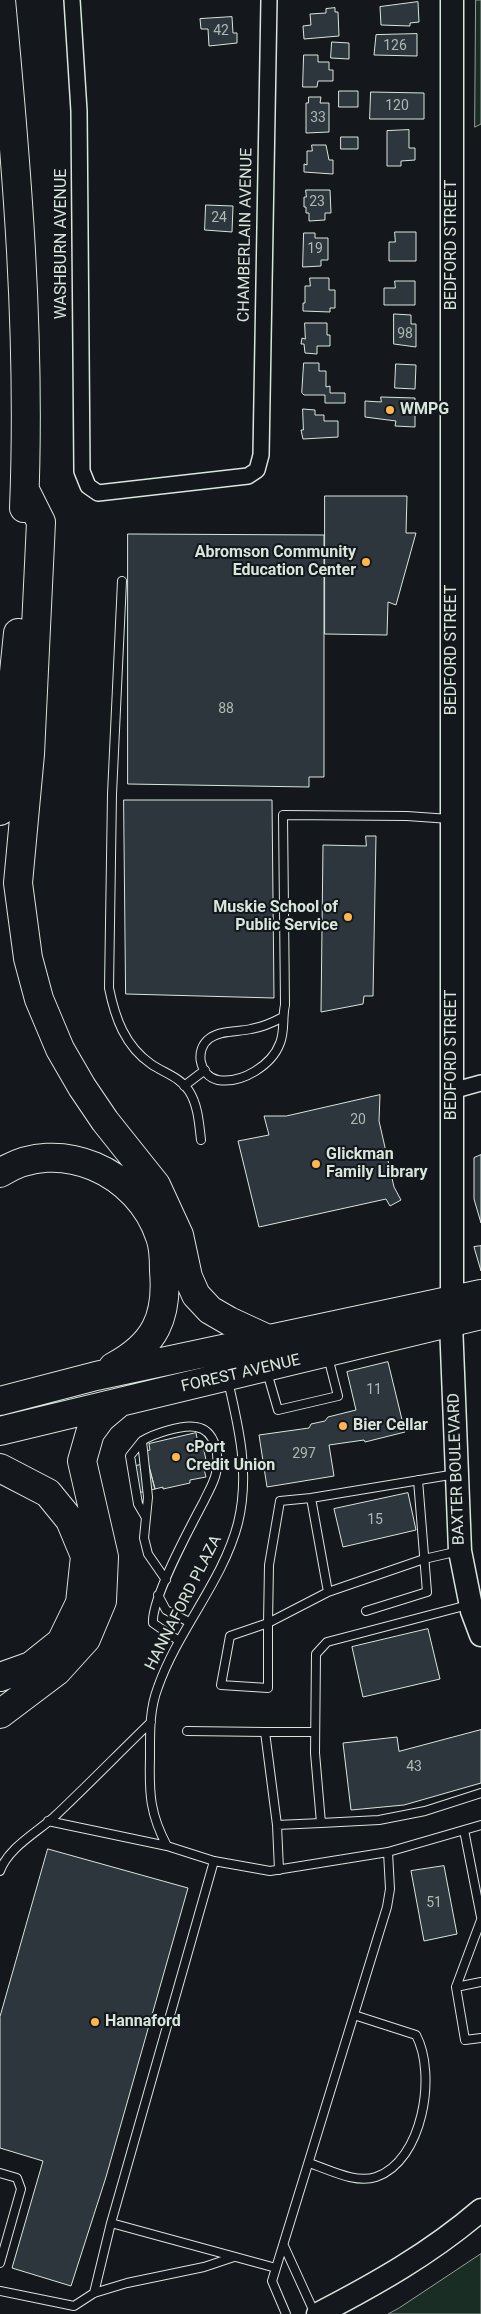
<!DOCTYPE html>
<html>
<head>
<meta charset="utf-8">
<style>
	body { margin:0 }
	canvas { display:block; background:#14181c }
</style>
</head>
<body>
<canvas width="481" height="2314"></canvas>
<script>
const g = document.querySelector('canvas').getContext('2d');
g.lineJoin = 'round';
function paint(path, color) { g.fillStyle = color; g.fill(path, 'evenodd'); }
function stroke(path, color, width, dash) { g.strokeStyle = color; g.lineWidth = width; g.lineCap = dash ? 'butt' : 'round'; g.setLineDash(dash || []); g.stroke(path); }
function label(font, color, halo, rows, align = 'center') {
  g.font = font + ' Roboto,sans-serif'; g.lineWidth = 4; g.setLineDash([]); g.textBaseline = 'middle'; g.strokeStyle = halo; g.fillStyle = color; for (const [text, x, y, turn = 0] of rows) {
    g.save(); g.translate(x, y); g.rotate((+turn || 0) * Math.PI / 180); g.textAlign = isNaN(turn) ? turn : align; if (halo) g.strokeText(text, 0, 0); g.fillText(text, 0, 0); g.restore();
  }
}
const green = new Path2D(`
	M476,0H481V124L475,127Z
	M481,2254V2314H388L399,2308Z`);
paint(green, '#1a2d24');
stroke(green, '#939e99', 1);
const building = new Path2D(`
	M418,2L419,22L410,23V26L381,25L380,7Z
	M335,8V12H338L339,36L304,39L303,26L311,25L310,14L326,13V9Z
	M232,17L233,33H237V43L209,46L208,29H201L200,19Z
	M417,34V56L374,55L376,35Z
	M332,42L349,43V59L331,58Z
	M304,55H318V62H329V70H333V81H318L317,87H303Z
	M339,91H358V107H339Z
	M371,92L424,93V119H370Z
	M309,97H321L320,103H329V132L306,133V103H308Z
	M409,130V148H415V160L401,161V166H387V131Z
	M341,137H358V149H341Z
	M312,145H326L329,160H333V174L304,172V164L307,165V151H312Z
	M306,190H330L331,213H325V220L309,221V213H306V207H304V197H306Z
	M206,205L233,206L232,232L205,230Z
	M395,232H416V261H389V242H395Z
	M304,233H315V238H328V260H321V266L303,267Z
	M310,278H329V290H335V308H330V312L303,311V303H305V286H310Z
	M395,281H415V305H384V288H395Z
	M394,314L411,315V324H416V347L394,344Z
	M305,323H327V335H330V346H317V354L305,353L304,344H301L302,338L305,339Z
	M304,363H319V371H326V387L330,386V393H345V403H325V395H304L302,393Z
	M396,364L416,365L415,389L395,388Z
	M381,397L415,398V427L395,426L396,421L365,417V401L381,402Z
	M303,409L315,410V415H324V421H338V437L303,439L301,430H303Z
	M325,496H407L406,533H416L396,605L388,602L387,635L325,634Z
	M128,534L324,535V777H309V787L128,784Z
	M124,800H272L274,998L126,994Z
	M366,836H376L373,996H364L363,1004L321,1012L323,845L366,846Z
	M380,1095L379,1121L394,1187L401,1200L390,1206L386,1199L259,1227L238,1141L269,1135L264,1116H286Z
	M481,1155V1223L474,1199V1158Z
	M481,1246V1271L474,1247Z
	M388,1362L405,1432L365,1442L364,1440L329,1445L334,1476L267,1487L259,1435L309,1428L311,1424L325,1421L328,1417L356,1410L347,1372Z
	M196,1433L198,1443L202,1442L207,1464L203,1465L206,1477L190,1480V1483L163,1489V1487L155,1489L145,1451L150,1450L149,1444Z
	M148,1463L155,1489L138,1493L132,1467Z
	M408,1493L416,1530L343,1547L334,1509Z
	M428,1629L440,1679L363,1697L352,1647Z
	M481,1730V1783L404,1805L351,1810L343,1743L397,1737L399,1751Z
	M48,1849L188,1888L106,2177L71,2286L12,2268L43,2161L0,2148V2017Z
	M444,1866L457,1934L424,1941L411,1871Z`);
paint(building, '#2c363c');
stroke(building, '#d8e6dc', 1);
const lane = new Path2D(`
	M122,581L112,794L109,988C115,1018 125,1046 151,1064C164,1073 180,1077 189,1091C198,1105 199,1123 201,1140
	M283,1017C272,1023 263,1027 251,1029C238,1032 221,1030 210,1038C194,1049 199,1076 218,1080C242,1084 272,1065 280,1043C285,1031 282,1018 285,1005L283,815L407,816L450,819
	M184,1086L205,1070
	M267,1372L278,1410L338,1396L328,1357
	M228,1381C239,1428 250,1474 238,1523C223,1581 178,1630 158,1687C149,1710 150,1734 150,1758C149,1794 150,1814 167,1846L214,1861L270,1871L388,1852L481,1825
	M142,1441L130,1456L138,1504L145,1516
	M456,1474L311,1498L328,1592L424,1559L459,1551
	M311,1498L280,1501L269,1565L268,1623L328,1592
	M166,1580L148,1554L144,1538L148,1497L142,1441C153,1434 183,1424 196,1427C216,1430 220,1457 216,1473C214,1483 208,1492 204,1501C191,1526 151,1599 153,1623L179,1641
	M158,1595L166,1610L189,1622
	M468,1605L327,1642L316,1654L315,1753L321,1823L379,1820L425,1811L481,1793
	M366,1611L427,1592L418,1480
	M268,1623V1688L221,1685L230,1636Z
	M187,1731L265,1732
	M48,1821L167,1846
	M277,1825L265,1732H315
	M464,1830L481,1917
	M279,1870L277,1825L321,1823
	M0,1871C8,1848 36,1833 54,1817C87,1786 119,1753 151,1722
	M481,1920L456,1987L465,2040L481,2038
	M456,1987L481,1982
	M309,2163C328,2169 355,2184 376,2177C423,2161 437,2074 416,2035L354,2015
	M0,2173L17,2178L21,2189L0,2263
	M111,2223L276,2268
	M284,2246L315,2314
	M0,2291L74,2306L94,2293L127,2283L204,2267L234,2257
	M94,2293L111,2223L214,1861
	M286,2314L272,2281L387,1907L390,1889L388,1852`);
const street = new Path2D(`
	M72,0L79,111L82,471L88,486L98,493L248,476L257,470L261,455L269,0
	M452,1091L481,1083`);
const secondary = new Path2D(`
	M452,1301V0
	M451,1323L460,1551L472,1611L481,1635
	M318,2314C376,2284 431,2253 481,2210`);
const highway = new Path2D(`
	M1,0C17,169 31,337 24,508
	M25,490L41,522L30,754L18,883L28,958L39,999L60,1049L82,1087L105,1121L156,1185L179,1235L188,1277L196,1295L210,1310L229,1321L268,1339
	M0,811L18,633
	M0,1173C59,1135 139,1172 160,1237C164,1247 164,1260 164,1271C168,1317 155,1345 113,1367
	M0,1401L96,1376L481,1294
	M0,1431L481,1315
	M0,1468L48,1493L70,1520L85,1556L80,1603L61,1642L31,1666L0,1677
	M0,1714L57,1671L86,1639L102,1601L104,1557L82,1461L90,1433L101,1418L120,1402`);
stroke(lane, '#d8e6dc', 10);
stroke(street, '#d8e6dc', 18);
stroke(secondary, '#d8e6dc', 25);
stroke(highway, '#d8e6dc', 30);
stroke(lane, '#14181c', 8);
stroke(street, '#14181c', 15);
stroke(secondary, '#14181c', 22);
stroke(highway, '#14181c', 28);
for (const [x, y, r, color] of [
	[390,410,5,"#ffb74d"],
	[366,562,5,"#ffb74d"],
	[348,917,5,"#ffb74d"],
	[316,1164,5,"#ffb74d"],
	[343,1426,5,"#ffb74d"],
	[176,1457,5,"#ffb74d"],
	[95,2022,5,"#ffb74d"]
]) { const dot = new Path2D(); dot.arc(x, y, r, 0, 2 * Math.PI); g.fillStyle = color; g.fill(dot); stroke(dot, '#14181c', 2); }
label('14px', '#adbab4', null, [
	["42",221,31],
	["126",395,46],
	["120",397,106],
	["33",318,118],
	["23",317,202],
	["24",219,218],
	["19",315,249],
	["98",405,334],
	["88",226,709],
	["20",358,1120],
	["11",374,1390],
	["297",304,1454],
	["15",375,1520],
	["43",414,1767],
	["51",434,1903]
]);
label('16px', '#d8e6dc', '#14181c', [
	["CHAMBERLAIN AVENUE",246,235,-89],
	["WASHBURN AVENUE",62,244,-90],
	["BEDFORD STREET",452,245,-90],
	["BEDFORD STREET",452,650,-90],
	["BEDFORD STREET",452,1055,-90],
	["FOREST AVENUE",241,1374,-13],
	["BAXTER BOULEVARD",457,1469,-92],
	["HANNAFORD PLAZA",184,1603,-63]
]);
label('bold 16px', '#d8e6dc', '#14181c', [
	["WMPG",400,410],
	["Abromson Community",356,553,"right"],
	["Education Center",356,571,"right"],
	["Muskie School of",338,908,"right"],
	["Public Service",338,926,"right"],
	["Glickman",326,1155],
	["Family Library",326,1173],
	["Bier Cellar",353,1426],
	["cPort",186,1448],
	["Credit Union",186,1466],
	["Hannaford",105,2022]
], 'left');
</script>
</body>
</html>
